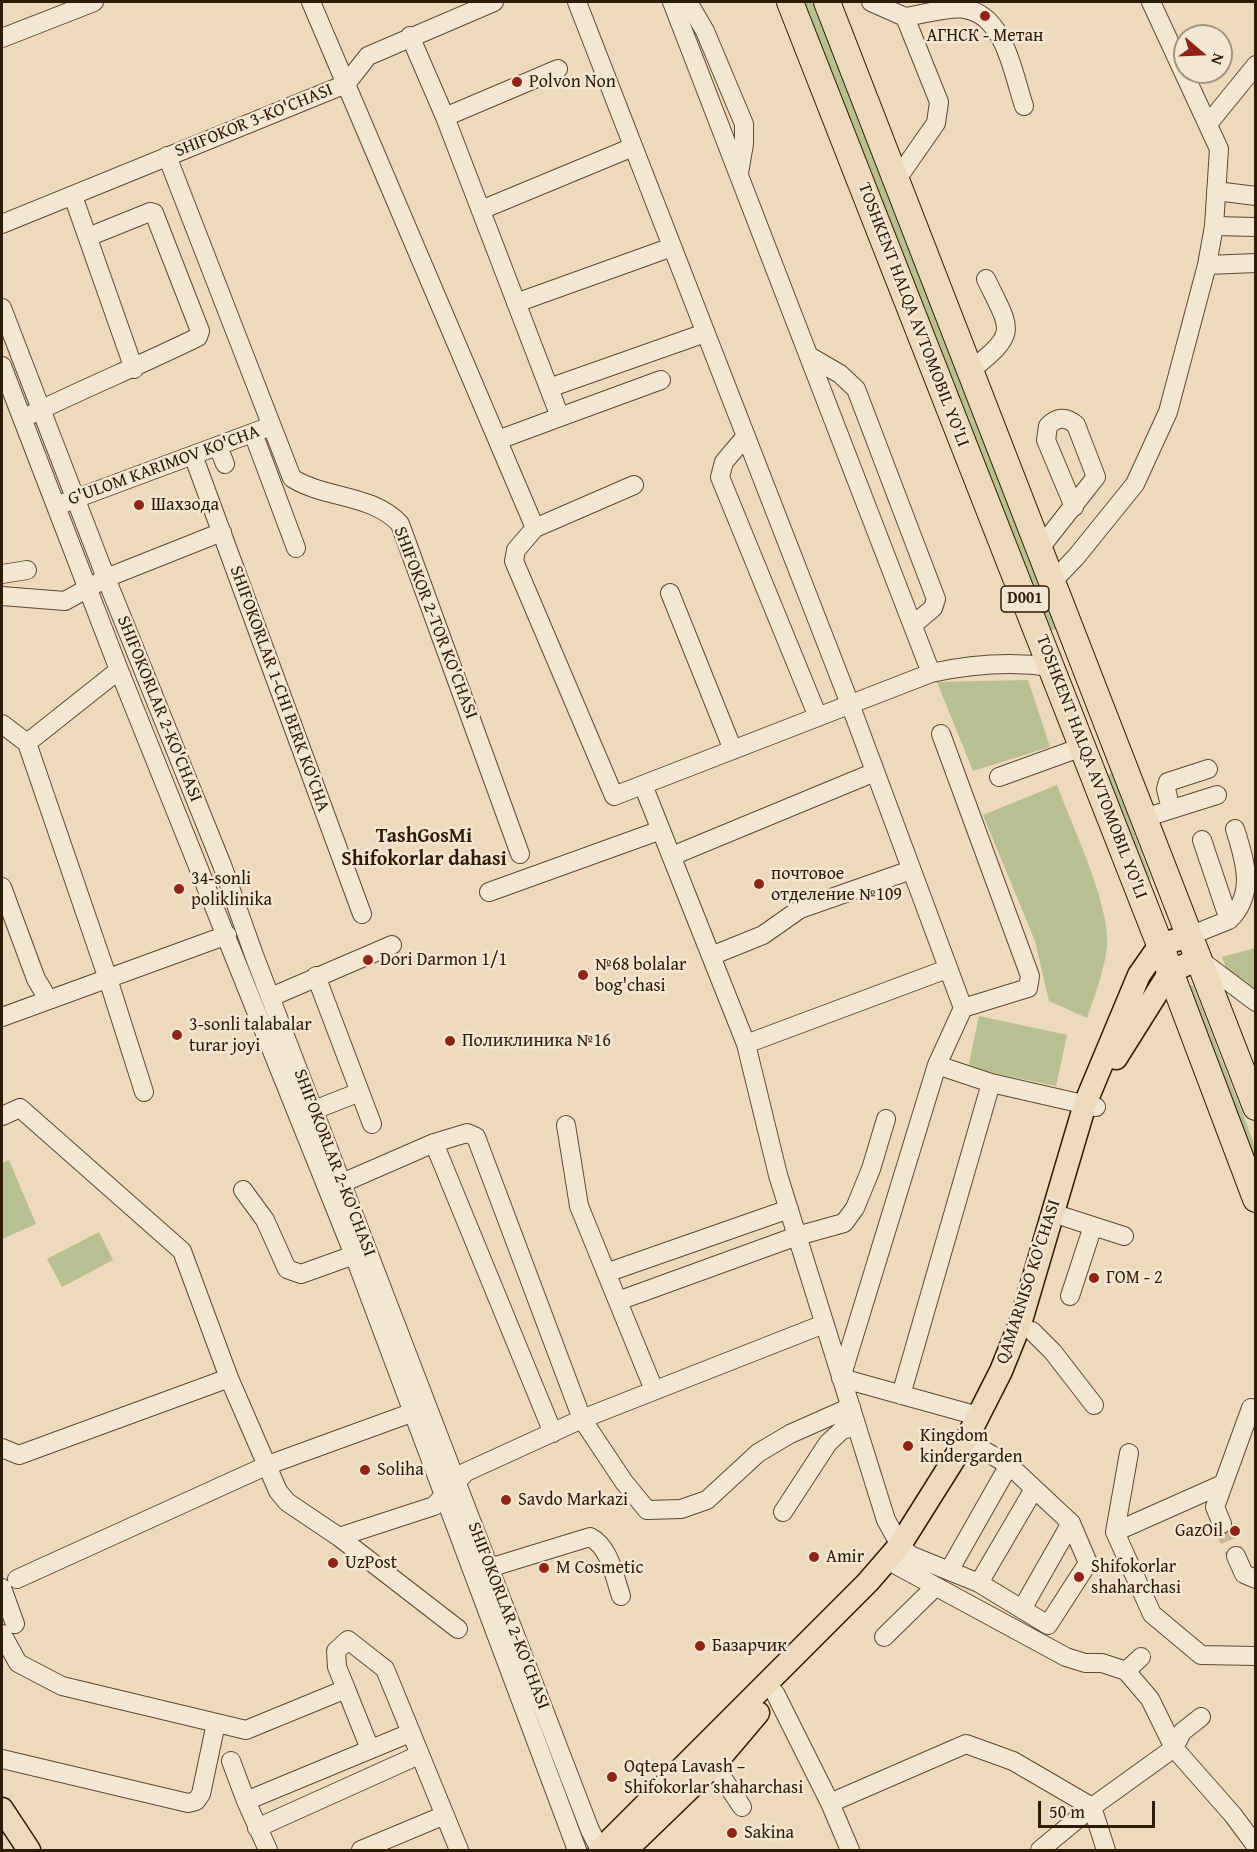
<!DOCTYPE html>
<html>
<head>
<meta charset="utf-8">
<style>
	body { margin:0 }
	#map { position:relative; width:1257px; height:1852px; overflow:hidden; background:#edd9bb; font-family:"Gentium Book Plus",serif }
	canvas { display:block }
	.frame { position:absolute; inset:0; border:3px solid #2e1b03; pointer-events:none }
	.north { position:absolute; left:1173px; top:24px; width:60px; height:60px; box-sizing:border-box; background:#f3e6d3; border:2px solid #a49580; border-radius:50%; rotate:109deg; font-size:16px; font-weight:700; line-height:24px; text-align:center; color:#2e1b03 }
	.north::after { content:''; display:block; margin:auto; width:21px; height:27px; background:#8f2418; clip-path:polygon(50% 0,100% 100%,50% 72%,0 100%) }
	.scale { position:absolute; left:1038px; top:1801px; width:117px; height:27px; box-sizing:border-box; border:3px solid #2e1b03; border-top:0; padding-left:8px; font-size:18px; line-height:21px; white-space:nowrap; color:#2e1b03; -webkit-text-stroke:4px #f3e6d3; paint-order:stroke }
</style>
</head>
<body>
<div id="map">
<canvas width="1257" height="1852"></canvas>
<div class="frame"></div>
<div class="north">N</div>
<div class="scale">50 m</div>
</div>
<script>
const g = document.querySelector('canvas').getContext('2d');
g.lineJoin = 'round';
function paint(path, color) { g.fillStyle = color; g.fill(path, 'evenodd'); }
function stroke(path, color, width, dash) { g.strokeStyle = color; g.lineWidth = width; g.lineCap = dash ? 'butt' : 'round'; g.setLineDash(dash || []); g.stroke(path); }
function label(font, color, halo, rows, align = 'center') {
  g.font = font + ' "Gentium Book Plus",serif'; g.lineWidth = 5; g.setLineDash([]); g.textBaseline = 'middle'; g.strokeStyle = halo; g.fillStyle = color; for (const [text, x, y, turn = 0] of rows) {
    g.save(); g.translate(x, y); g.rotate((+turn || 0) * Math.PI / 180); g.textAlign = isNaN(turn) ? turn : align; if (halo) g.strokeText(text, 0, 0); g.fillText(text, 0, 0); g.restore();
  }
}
paint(new Path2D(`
	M804,2H815L1059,628L1050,631Z
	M1028,680L1050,747L973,771L937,682Z
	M1112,773L1151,879L1141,882L1103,776Z
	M1057,785C1072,826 1111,906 1107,947C1104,971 1095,995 1087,1018L1049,1001L1035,941L983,815Z
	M1255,948H1256L1255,988L1226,968L1222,957Z
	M1193,985L1255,1146V1174L1184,988Z
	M979,1016L1067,1035L1056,1086L968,1068Z
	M9,1160L36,1224L2,1239V1163Z
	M99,1232L113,1260L62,1287L47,1259Z`), '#b8bf90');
stroke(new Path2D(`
	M1222,1524L1236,1556`), '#c7b396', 18, [18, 9]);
const minor = new Path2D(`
	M311,2L535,528
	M577,2L850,704L963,1008L937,1065L841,1378L978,1416
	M672,2L931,673
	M688,2L705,31L744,124V144L739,173
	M871,2L905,17L939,102L936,123L897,179
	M905,17C921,15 950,6 965,9C1005,15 1013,74 1024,106
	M410,36L445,117L560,417L498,440
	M2,38L94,2
	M445,117L558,69
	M1208,124L1256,65
	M167,156L292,478C325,499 373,494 400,524L520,854
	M1216,191L1256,196
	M73,196L134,369
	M481,210L633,147
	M2,224L346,84L368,56L494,2
	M1214,226L1256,227
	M1207,265L1256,263
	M516,303L672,247
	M2,308L106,578L222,865L254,955L590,1830L600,1850
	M809,356L840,374L856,389L936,599L933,608L913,625
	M2,366L119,670L354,1255L577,1850
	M971,370C1019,332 1011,331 986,279
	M549,388L705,333
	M32,414C87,387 143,364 198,337L200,331L154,213L150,212L88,237
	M560,417L661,380
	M253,433L296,548
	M746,436L724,462L720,477L818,717
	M218,446L225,464
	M193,455L362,914
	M634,485L535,528L516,550L514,561L614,796L931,673C972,664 1010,661 1052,667
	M64,503L271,426
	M1040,548L1096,477L1076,425C1066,416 1057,417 1048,426L1046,440L1074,507
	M2,574L27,570
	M1053,581L1076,557L1135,484L1168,412L1207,265L1214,226L1219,149L1151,2
	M670,593L733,750
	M2,596L65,601L106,578L222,532
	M2,724L27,743L108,979L144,1092
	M941,734L1030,976L1028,988L963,1008
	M27,743L119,670
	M999,777L1082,747
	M643,785L746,1044L778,1175L886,1520L900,1545L910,1555L979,1583L1048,1625L1088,1563L1071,1523L1009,1465L966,1440
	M1171,809L1166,789L1168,782L1208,769
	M1144,818L1217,795
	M672,856L875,772
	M2,887L36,979L48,999
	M489,892L661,830
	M1229,920C1256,894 1245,861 1235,829
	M1189,936L1229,920L1202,840
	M711,956L763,935L800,909L911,870
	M1200,960L1256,1002
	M316,976L372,1124
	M271,997L392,945
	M2,1017L227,935
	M746,1044L947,969
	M937,1065L991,1083
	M314,1110L360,1092
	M2,1116L20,1108L182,1251L229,1378L278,1491L287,1502L339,1537L458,1629
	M566,1125L579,1206L654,1390
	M434,1143L553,1433
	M333,1187L434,1143L467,1133L476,1137L582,1419L624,1482L647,1510L681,1509L707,1500L758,1453L790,1434L851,1407
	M243,1190L265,1220L287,1269L301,1274L354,1255
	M1065,1217L1124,1236
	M606,1273L789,1209
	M1070,1296L1093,1226
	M618,1301L797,1236L844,1223L855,1208L871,1169L886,1119
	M1032,1331L1053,1352L1094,1405
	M901,1395L991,1083L1096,1107
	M2,1448L19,1455L229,1378
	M1223,1484L1115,1532L1152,1614L1201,1655L1256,1656
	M783,1512L828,1443L842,1430L856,1426
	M1222,1524L1215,1507L1251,1408
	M1115,1532L1129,1453
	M339,1537L434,1506L466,1472L582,1419L824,1324
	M1236,1556L1244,1574L1256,1579
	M887,1560L1066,1657L1085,1663H1102L1126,1671L1150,1699L1174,1748L1233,1815L1256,1846
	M489,1568L590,1537C610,1547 614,1576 621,1596
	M950,1569L1009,1465
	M17,1579L268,1465L422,1409
	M979,1583L1034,1489
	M2,1588L15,1624
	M1022,1609L1071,1523
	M2,1634L18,1663L62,1686L246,1730L346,1689L370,1749
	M884,1637L934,1588
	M1126,1671L1141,1657
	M346,1689L337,1667L336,1651L348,1640L385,1669L459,1850
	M775,1693L830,1803L850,1850
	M2,1759L188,1803L196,1801L201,1794L216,1723
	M231,1761L246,1801L410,1733
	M714,1765L742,1807
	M246,1801L268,1850
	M830,1803L966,1744L1013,1761L1092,1807L1106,1850
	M257,1828L419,1755
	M361,1850L445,1815
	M1040,1850L1092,1807L1174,1748L1182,1732L1201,1717`);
const major = new Path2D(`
	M1116,1058L1170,972L1198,959
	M2,1809L29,1850
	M600,1850L868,1582L900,1545L966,1440L1001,1371L1020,1324L1085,1104L1139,975L1160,945L1189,936
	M626,1850L714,1765L758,1713`);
const highway = new Path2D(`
	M790,2L1160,945L1256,1199
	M827,2L1256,1107`);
stroke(minor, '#5e4a31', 20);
stroke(major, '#2e1b03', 25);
stroke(highway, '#2e1b03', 28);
stroke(minor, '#f3e6d3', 18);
stroke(major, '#edd9bb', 22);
stroke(highway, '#edd9bb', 26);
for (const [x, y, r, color] of [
	[985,16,6,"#8f2418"],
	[517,82,6,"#8f2418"],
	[139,505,6,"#8f2418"],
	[759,884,6,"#8f2418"],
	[179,889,6,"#8f2418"],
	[368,960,6,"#8f2418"],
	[583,975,6,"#8f2418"],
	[177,1035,6,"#8f2418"],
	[450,1041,6,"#8f2418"],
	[1094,1278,6,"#8f2418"],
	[908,1446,6,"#8f2418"],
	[365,1470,6,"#8f2418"],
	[506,1500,6,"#8f2418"],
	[1235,1531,6,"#8f2418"],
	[814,1557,6,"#8f2418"],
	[333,1563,6,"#8f2418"],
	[544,1568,6,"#8f2418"],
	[1079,1577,6,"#8f2418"],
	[700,1646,6,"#8f2418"],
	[612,1777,6,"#8f2418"],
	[732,1833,6,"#8f2418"]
]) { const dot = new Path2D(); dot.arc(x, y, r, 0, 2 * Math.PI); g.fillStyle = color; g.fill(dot); stroke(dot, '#f3e6d3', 2); }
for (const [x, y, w] of [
	[1025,599,48]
]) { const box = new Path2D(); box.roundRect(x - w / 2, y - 13, w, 26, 4.5); g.fillStyle = '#f3e6d3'; g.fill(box); stroke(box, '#2e1b03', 1.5); }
label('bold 16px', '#2e1b03', null, [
	["D001",1025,599]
]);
label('18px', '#2e1b03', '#f3e6d3', [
	["АГНСК - Метан",985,36,"center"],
	["Polvon Non",529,82],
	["Шахзода",151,505],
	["почтовое",771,874],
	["отделение №109",771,895],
	["34-sonli",191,879],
	["poliklinika",191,900],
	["Dori Darmon 1/1",380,960],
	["№68 bolalar",595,965],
	["bog'chasi",595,986],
	["3-sonli talabalar",189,1025],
	["turar joyi",189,1046],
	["Поликлиника №16",462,1041],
	["ГОМ - 2",1106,1278],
	["Kingdom",920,1436],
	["kindergarden",920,1457],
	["Soliha",377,1470],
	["Savdo Markazi",518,1500],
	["GazOil",1223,1531,"right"],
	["Amir",826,1557],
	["UzPost",345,1563],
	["Shifokorlar",1091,1567],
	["shaharchasi",1091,1588],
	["M Cosmetic",556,1568],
	["Базарчик",712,1646],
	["Oqtepa Lavash –",624,1767],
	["Shifokorlar shaharchasi",624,1788],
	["Sakina",744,1833]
], 'left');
label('18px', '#2e1b03', '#f3e6d3', [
	["SHIFOKOR 3-KO'CHASI",254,121,-22],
	["TOSHKENT HALQA AVTOMOBIL YO'LI",913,315,69],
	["G'ULOM KARIMOV KO'CHA",164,466,-20],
	["SHIFOKOR 2-TOR KO'CHASI",435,623,69],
	["SHIFOKORLAR 1-CHI BERK KO'CHA",279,689,70],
	["SHIFOKORLAR 2-KO'CHASI",159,709,68],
	["TOSHKENT HALQA AVTOMOBIL YO'LI",1091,767,69],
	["SHIFOKORLAR 2-KO'CHASI",334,1163,69],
	["QAMARNISO KO'CHASI",1029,1282,-72],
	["SHIFOKORLAR 2-KO'CHASI",508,1616,69]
]);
label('bold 20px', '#2e1b03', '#f3e6d3', [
	["TashGosMi",424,837],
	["Shifokorlar dahasi",424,860]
]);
</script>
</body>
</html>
